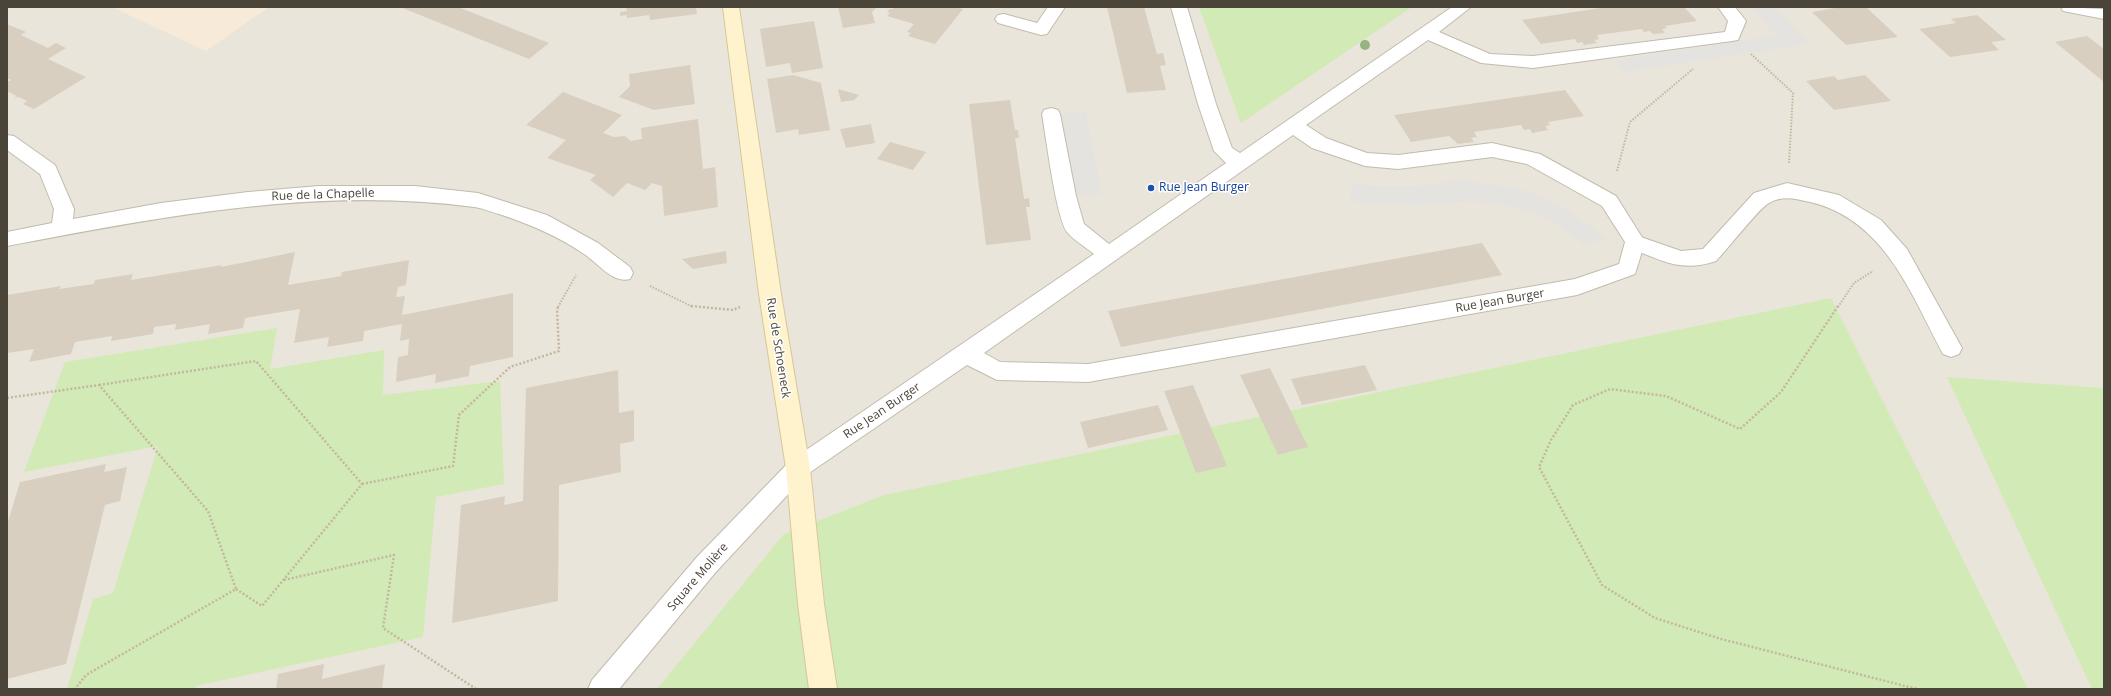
<!DOCTYPE html>
<html>
<head>
<meta charset="utf-8">
<style>
	body { margin:0 }
	#map { position:relative; width:2111px; height:696px; overflow:hidden; background:#f6f3ec; font-family:"Open Sans",sans-serif }
	canvas { display:block }
	.frame { position:absolute; inset:0; border:8px solid #4b4439; pointer-events:none }
</style>
</head>
<body>
<div id="map">
<canvas width="2111" height="696"></canvas>
<div class="frame"></div>
</div>
<script>
const g = document.querySelector('canvas').getContext('2d');
g.lineJoin = 'round';
function paint(path, color) { g.fillStyle = color; g.fill(path, 'evenodd'); }
function stroke(path, color, width, dash) { g.strokeStyle = color; g.lineWidth = width; g.lineCap = dash ? 'butt' : 'round'; g.setLineDash(dash || []); g.stroke(path); }
function label(font, color, halo, rows, align = 'center') {
  g.font = font + ' "Open Sans",sans-serif'; g.lineWidth = 3; g.setLineDash([]); g.textBaseline = 'middle'; g.strokeStyle = halo; g.fillStyle = color; for (const [text, x, y, turn = 0] of rows) {
    g.save(); g.translate(x, y); g.rotate((+turn || 0) * Math.PI / 180); g.textAlign = isNaN(turn) ? turn : align; if (halo) g.strokeText(text, 0, 0); g.fillText(text, 0, 0); g.restore();
  }
}
paint(new Path2D(`
	M7,7H2104V689H7Z`), '#eae5da');
paint(new Path2D(`
	M112,7H269L206,51Z`), '#f7ead8');
paint(new Path2D(`
	M1199,7H1412L1241,123Z
	M1831,298L2028,689H657L784,534L884,495Z
	M277,328L270,369L384,350L383,395L500,381L504,484L436,497L423,637L196,686V689H67L93,599L113,593L158,446L24,472L65,362Z
	M1947,377L2104,388V689H2092Z`), '#d2eab5');
paint(new Path2D(`
	M1750,7H1774L1810,44L1626,72L1615,60L1775,35Z
	M1086,112L1102,194L1066,196L1051,114Z
	M1464,180L1525,190L1564,207L1606,238L1586,246L1556,224L1522,209L1476,201L1419,205L1370,204L1350,201L1352,183L1373,186H1416Z`), '#e5e3e0');
paint(new Path2D(`
	M400,7H458L549,43L529,59Z
	M626,7H696L697,14L650,20L649,15L627,18V15L620,16V12L627,11Z
	M838,7H877L872,12L875,23L843,28Z
	M895,7H955L963,9L935,44L908,36L911,33L907,32L914,24L887,16L890,13L887,12L890,9H893Z
	M1107,7H1144L1157,54L1163,53L1166,65L1160,66L1166,90L1127,93Z
	M1607,7H1684L1697,21L1665,26L1667,28L1662,29L1665,33L1653,34L1650,31L1644,32L1642,29L1597,35L1599,39L1594,40L1597,43L1584,45L1582,42L1577,43L1575,39L1541,44L1522,20Z
	M1841,7H1866L1898,37L1846,45L1812,12Z
	M1977,15L2006,40L1991,42L1999,50L1950,57L1919,29L1956,23L1951,19Z
	M814,21L823,68L792,73L790,63L766,67L760,29Z
	M7,24L26,32L21,35L48,48L56,43L66,48L48,59L86,77L34,109L23,104L27,101L19,97L13,98L17,96L9,92L7,93V82L11,80L7,78Z
	M2087,36L2104,49V82L2055,42Z
	M690,65L695,104L654,110L619,97L630,86L629,74Z
	M793,75L821,83L830,130L799,135L798,129L776,133L767,79Z
	M1865,75L1891,101L1834,110L1806,81L1834,76L1838,80Z
	M838,89L859,95L854,100L841,102Z
	M1565,90L1584,116L1548,122L1550,125L1545,126L1548,130L1532,133L1530,129L1524,130L1521,125L1474,132L1477,137L1471,138L1474,142L1458,144L1449,136L1411,142L1394,115Z
	M563,92L622,115L603,133L614,137L625,136L631,141L642,139L641,128L698,119L703,169L715,167L718,207L664,216L662,186L652,183L645,190L627,183L613,197L590,180L596,175L547,158L566,140L526,125Z
	M1010,100L1015,130H1018L1019,138H1015L1024,199L1029,198L1030,207H1026L1031,240L986,245L969,104Z
	M871,124L875,143L846,148L840,129Z
	M890,142L926,152L913,170L877,159Z
	M1482,243L1502,275L1121,347L1108,311Z
	M726,251L727,263L693,269L682,259Z
	M295,252L288,285L341,276L342,272L409,260L406,285L398,287L396,297L405,296L402,315L513,293V357L470,366L469,376L435,383L436,374L396,382L398,357L408,355L409,339L400,341L402,324L364,331L363,341L327,347L329,337L294,343L300,309L245,318L243,328L208,334L210,324L175,330L176,324L154,327L153,334L111,341L112,336L75,342L71,354L29,362L34,349L7,353V295L61,286L59,289L94,284L95,280L133,274L131,280L222,265L221,267Z
	M1365,365L1377,390L1302,405L1291,379Z
	M1270,368L1308,447L1278,455L1240,375Z
	M618,370L619,413L634,410V441L620,444L621,472L559,485L558,601L452,623L461,505L505,496L504,505L523,501L526,388Z
	M1193,385L1227,466L1196,473L1164,391Z
	M1158,405L1168,430L1088,448L1080,422Z
	M106,464L104,472L127,467L120,501L105,505L66,664L7,679V525L20,482Z
	M324,664L322,679L385,664L382,689H276L278,674Z`), '#d8cfc1');
const service = new Path2D(`
	M1048,7H1065L1047,34L1041,35L998,23L995,19L998,15L1004,14L1037,23Z
	M1787,183L1839,195L1881,220L1907,249L1962,348L1959,354L1951,357L1943,354C1911,294 1884,219 1810,202C1796,199 1783,195 1769,203C1760,207 1726,251 1716,261C1680,273 1661,260 1628,247L1625,242L1628,237L1635,235L1681,251L1703,249L1754,193Z`);
const minor = new Path2D(`
	M1171,7H1187L1216,104L1232,148L1240,153L1452,7H1471L1439,32L1490,54L1533,56L1725,32L1728,21L1718,7H1735L1746,21L1738,40L1732,41L1533,68L1481,63L1428,40L1306,125L1326,138L1367,153L1398,155L1492,143L1540,154L1616,196L1645,242L1635,274L1577,295L1088,382L997,380L967,365L806,475L715,573L619,689H588L592,680L697,557L790,461L1094,254C1086,247 1074,241 1067,232C1056,217 1046,137 1042,114L1044,110L1051,108L1058,110L1060,114L1076,196L1084,224L1109,244L1226,163L1214,151L1198,104ZM1293,135L1312,148L1365,166L1398,169L1492,157L1527,164L1602,206L1625,242L1619,264L1575,279L1088,364L1000,362L984,353Z
	M2061,7L2104,9V19L2063,11Z
	M7,135L14,136L55,165L74,209L73,219L161,203L248,192L319,186H415L478,193L547,215L598,243L630,267L633,273L630,279C613,284 598,263 584,254C558,236 529,224 499,214C491,212 483,208 474,207C317,186 161,217 7,246V232L52,223L54,209L40,174L7,150Z`);
const secondary = new Path2D(`
	M723,7H739L781,294L810,468L824,604L837,689H809L798,604L786,468L759,294Z`);
stroke(service, '#c2bbae', 2);
stroke(minor, '#c2bbae', 2);
stroke(secondary, '#d6c79b', 2);
stroke(new Path2D(`
	M1751,54L1793,93L1789,163
	M1617,171L1630,122L1693,69
	M650,286L693,307
	M558,307L576,275
	M1838,307L1854,283L1873,271`), '#c4b79f', 2, [1.5, 1.5]);
stroke(new Path2D(`
	M691,306L733,310L740,307
	M1838,306L1781,392L1740,429L1666,396L1610,389L1573,405L1551,440L1539,467L1602,585L1655,618L1721,639L1917,689
	M99,385L256,361L362,484L262,606L236,589
	M7,398L99,385L208,511L236,589L86,675L75,689
	M362,484L453,466L459,415L510,367L559,351L557,309L559,306
	M284,580L394,555L383,628L476,689`), '#c4b79f', 2.5, [2, 2]);
paint(service, '#fff');
paint(minor, '#fff');
paint(secondary, '#fff3cd');
g.fillStyle = '#97b381';
for (const [x, y] of [
	[1365,45]
]) { g.beginPath(); g.arc(x, y, 5, 0, 2 * Math.PI); g.fill(); }
for (const [x, y, r, color] of [
	[1151,188,4,"#1a4fb4"]
]) { const dot = new Path2D(); dot.arc(x, y, r, 0, 2 * Math.PI); g.fillStyle = color; g.fill(dot); stroke(dot, '#fff', 1.5); }
label('12px', '#164399', '#fff', [
	["Rue Jean Burger",1159,188]
], 'left');
label('12px', '#4b4439', '#fff', [
	["Rue de la Chapelle",323,195,-2],
	["Rue Jean Burger",1500,301,-10],
	["Rue de Schoeneck",778,348,81],
	["Rue Jean Burger",882,411,-34],
	["Square Molière",698,577,-49]
]);
</script>
</body>
</html>
